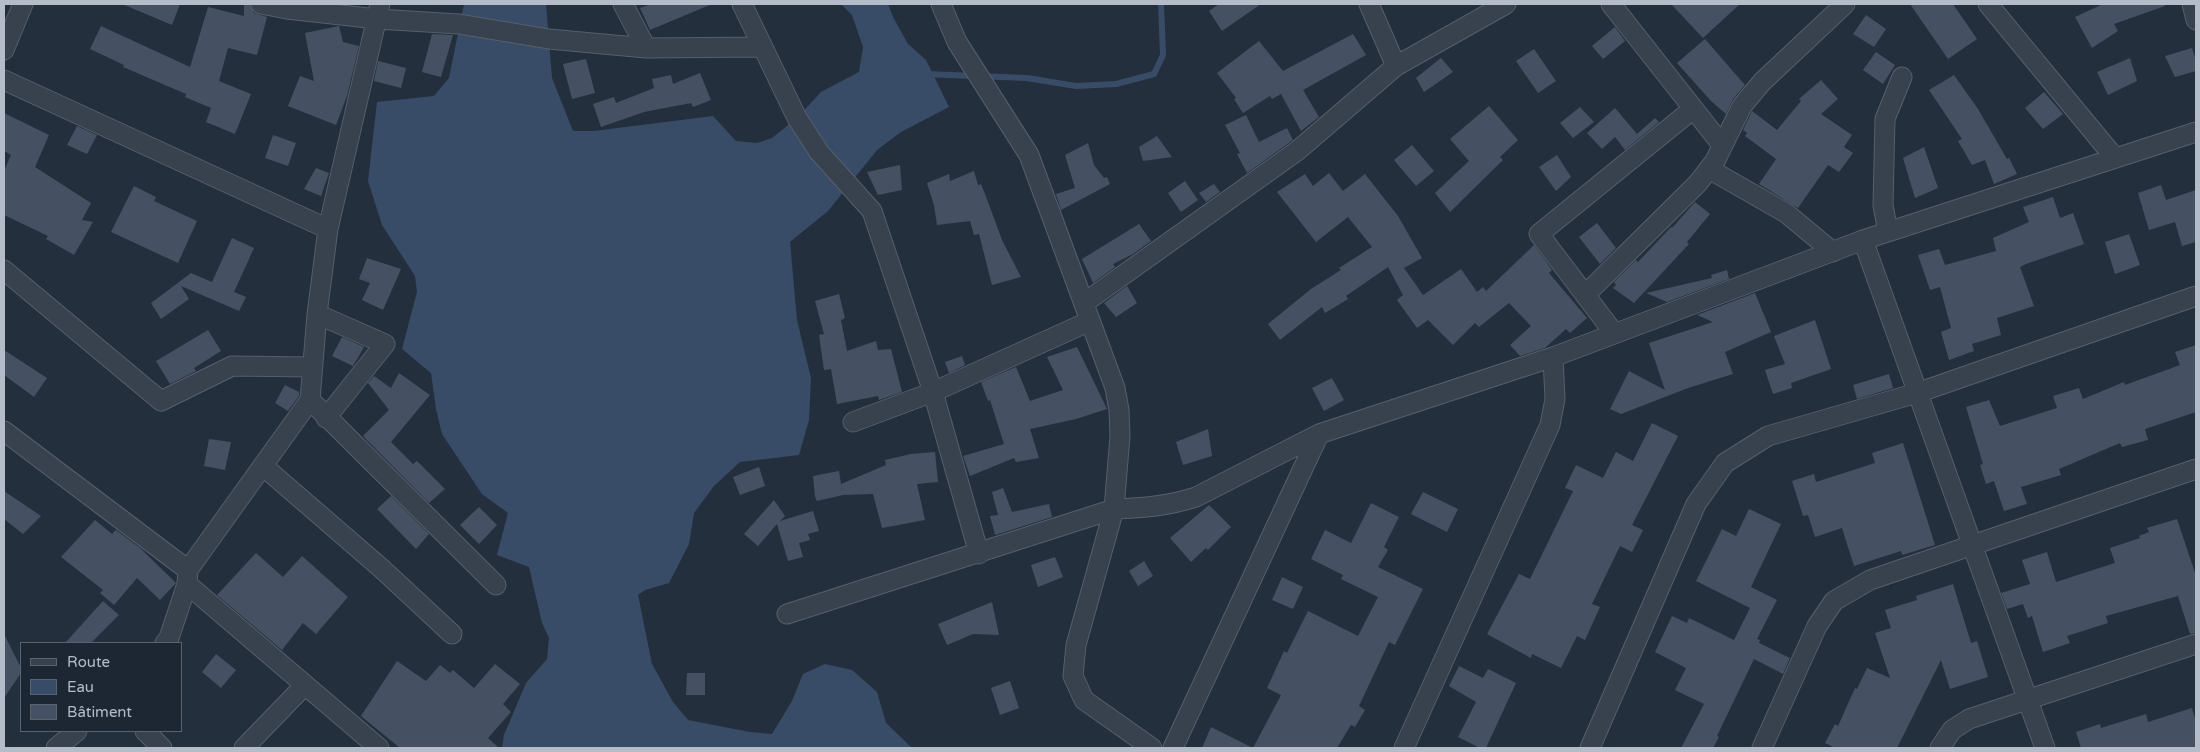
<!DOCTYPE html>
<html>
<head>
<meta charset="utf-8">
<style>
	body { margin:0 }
	#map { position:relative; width:2200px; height:752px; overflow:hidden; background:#242f3e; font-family:"Varela Round",sans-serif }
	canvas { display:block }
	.frame { position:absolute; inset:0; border:5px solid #b4bcc9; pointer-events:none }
	.legend { position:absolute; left:20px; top:642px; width:162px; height:90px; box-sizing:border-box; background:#1d2633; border:1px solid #59626f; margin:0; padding:6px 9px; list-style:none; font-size:15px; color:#b4bcc9 }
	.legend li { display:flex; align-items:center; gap:10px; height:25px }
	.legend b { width:25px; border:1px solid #59626f }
</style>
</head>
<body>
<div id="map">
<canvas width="2200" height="752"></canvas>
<div class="frame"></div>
<ul class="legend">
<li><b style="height:6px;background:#38414e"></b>Route</li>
<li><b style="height:14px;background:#394c67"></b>Eau</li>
<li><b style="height:14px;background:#455162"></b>Bâtiment</li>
</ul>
</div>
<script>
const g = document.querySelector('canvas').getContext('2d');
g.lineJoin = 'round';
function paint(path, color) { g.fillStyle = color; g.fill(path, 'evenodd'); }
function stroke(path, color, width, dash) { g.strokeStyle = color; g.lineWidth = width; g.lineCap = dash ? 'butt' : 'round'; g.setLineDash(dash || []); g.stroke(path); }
paint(new Path2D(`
	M464,4H546L552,78L573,131H594L713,116L736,141L757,143L772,138L797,118L821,92L859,72L863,47L852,15L841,4H888L893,17L908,44L926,60L949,107L901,132L877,150L828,211L790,242L797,320L811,378L809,420L799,455L740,462L714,486L694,513L689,544L669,583L645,590L638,595L652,664L673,702L688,720L750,732L772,734L792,701L803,674L825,664L852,670L877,692L886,723L912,748H502L504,735L526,683L547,659L549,638L542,623L529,567L497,555L508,513L482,494L442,434L436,409L431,373L402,349L417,292L415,276L382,225L368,181L377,102L434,96L449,78Z`), '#394c67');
stroke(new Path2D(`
	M925,74L1027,78L1076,86L1116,84L1154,74L1163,55L1161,4`), '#394c67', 6);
paint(new Path2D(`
	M122,4H180L172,25Z
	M244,4H250L254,13L267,17L257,55L228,48L219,81L251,94L235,134L206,122L211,108L185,97L186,94L123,67L124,65L90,49L101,26L190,67L208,7L244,16Z
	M651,4H712L650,30L640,8Z
	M1219,4H1261L1222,31L1209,11Z
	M1671,4H1740L1703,38Z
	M1910,4H1953L1977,39L1948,59Z
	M2103,4H2165V6L2114,24L2118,31L2092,48L2075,17Z
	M1866,15L1886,29L1874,47L1853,34Z
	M339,26L343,42L359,46L347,96L336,125L288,106L300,76L314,81L305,33Z
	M1615,27L1625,41L1603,59L1592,46Z
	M432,34L453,35L441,77L422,72Z
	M1353,34L1366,55L1303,90L1319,117L1301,131L1281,94L1272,99L1270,96L1243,113L1234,99L1236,98L1217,73L1259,41L1283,71Z
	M1705,39L1745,85L1733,99L1726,114L1711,101L1677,63Z
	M2192,48L2196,61V71L2175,77L2165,56Z
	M1534,49L1556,81L1538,93L1516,61Z
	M1876,52L1895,65L1883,84L1863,70Z
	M1441,58L1453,72L1424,92L1416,78Z
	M2130,58L2137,81L2108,95L2097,72Z
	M586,59L595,93L572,99L563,64Z
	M378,61L406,68L401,88L374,81Z
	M700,73L711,100L693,107L691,103L644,112L601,127L593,104L614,97L616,103L654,88L652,79L671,75L673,84Z
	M1954,75L1978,109L2007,159L2009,158L2017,174L1994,184L1985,160L1972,165L1958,141L1962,139L1929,90Z
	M1821,80L1838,99L1821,114L1852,135L1844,147L1853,153L1839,172L1828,165L1798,208L1759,184L1776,159L1745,136L1747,133L1743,130L1752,111L1777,130L1801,101L1799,99Z
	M2044,92L2063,114L2043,129L2025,108Z
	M1489,106L1518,140L1500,157L1503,160L1450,212L1435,193L1469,161L1450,139Z
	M1580,107L1594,122L1573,138L1560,123Z
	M1615,108L1637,134L1655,118L1659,122L1625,150L1615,137L1602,149L1587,133Z
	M4,113L49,135L35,167L91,203L82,220L93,222L74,255L46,239L48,236L4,215V171L11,155L4,151Z
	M1246,115L1259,142L1287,128L1293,140L1247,173L1237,154L1240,153L1225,125Z
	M77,126L97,135L87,154L67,145Z
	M273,135L296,143L288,166L265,158Z
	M1157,136L1172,157L1143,161L1139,147Z
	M1088,143L1094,165L1104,178L1107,177L1110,184L1061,210L1056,194L1075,188L1065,155Z
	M1412,145L1434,171L1416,186L1394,160Z
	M1924,147L1938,188L1915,198L1903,158Z
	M1557,155L1571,177L1556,191L1539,167Z
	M900,165L902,190L878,195L867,172Z
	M316,168L329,173L321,196L304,189Z
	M974,171L978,185L981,184L985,194L1002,240L1021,277L992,285L979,234L974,235L970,221L937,225L934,205L927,183L949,174L950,181Z
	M1329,173L1343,191L1365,174L1398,216L1422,258L1404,268L1423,295L1461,269L1477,292L1483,287L1486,291L1534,245L1552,270L1549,273L1587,318L1570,333L1566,329L1545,348L1520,356L1510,345L1531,326L1509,303L1479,327L1475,323L1453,345L1428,320L1417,328L1397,300L1403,295L1388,267L1346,296L1348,299L1325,313L1322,307L1280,340L1268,324L1311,289L1341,270L1339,268L1372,247L1348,217L1316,242L1277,192L1305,174L1313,186Z
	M1185,181L1198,200L1181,212L1168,193Z
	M1214,184L1220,192L1206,202L1199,193Z
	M2161,185L2166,200L2196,190V242L2182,246L2175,222L2149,230L2138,193Z
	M134,186L156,197L154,201L197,221L178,263L111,232Z
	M2053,197L2060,218L2073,213L2084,244L2026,264L2020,267L2034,306L1997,318L2001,335L1972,344L1974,351L1949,360L1941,332L1951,328L1940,287L1930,290L1918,255L1939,249L1945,265L1996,251L1993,238L2029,222L2023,207Z
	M1695,202L1710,214L1687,242L1689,244L1634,303L1613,288L1616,285L1614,282L1636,260L1638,262L1671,227L1672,228Z
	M1597,223L1616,248L1600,264L1579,237Z
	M1139,224L1151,241L1133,254L1113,264L1115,267L1093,283L1082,259Z
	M2129,234L2140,265L2115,274L2105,242Z
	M232,238L254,248L234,292L246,297L239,311L181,286L189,299L161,319L151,303L191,273L212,282Z
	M367,258L401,269L383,310L362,300L370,283L359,279Z
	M1727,270L1729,279L1667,302L1646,293L1712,278L1711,275Z
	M1127,286L1137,303L1116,317L1104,303Z
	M1755,293L1771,332L1725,352L1733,374L1688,388L1621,414L1610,409L1629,371L1665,390L1649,343L1713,322L1697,315Z
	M839,294L845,318L841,320L847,351L876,341L878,350L891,349L902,392L879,400L878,396L837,404L831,369L824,370L819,335L824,334L815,301Z
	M1815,320L1831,369L1791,383L1792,388L1773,394L1765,370L1785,364L1774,336Z
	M208,330L221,351L194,368L196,371L170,384L156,361Z
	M342,337L364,347L353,366L332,356Z
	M2196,345V412L2145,429L2148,440L2122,447L2120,443L2059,469L2061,475L2021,487L2027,504L2004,511L1994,481L1986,484L1980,465L1983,464L1966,407L1989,400L2000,426L2057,408L2053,396L2079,388L2083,399L2124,382L2125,385L2180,365L2175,352Z
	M1077,347L1107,409L1076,419L1030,429L1039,458L1016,462L1014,458L970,476L963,456L1004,444L990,400L988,401L981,382L1016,367L1030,401L1063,390L1047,357Z
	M4,350L47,378L34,397L4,375Z
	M962,356L965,365L949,373L945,362Z
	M399,373L430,395L391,442L413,464L417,461L445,489L429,503L363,436L389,410L368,383L374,376L391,388Z
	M1889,374L1893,388L1857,399L1853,385Z
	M1332,378L1344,400L1324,411L1312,388Z
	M285,385L299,392V396L288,411L275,403Z
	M1652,423L1678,436L1632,525L1643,530L1632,552L1620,546L1592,604L1600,607L1585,640L1577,636L1561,668L1532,654L1531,658L1487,634L1519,574L1530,579L1573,491L1565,488L1576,465L1603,478L1616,452L1633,461Z
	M1208,429L1212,456L1183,465L1176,442Z
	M209,439L231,442L225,470L204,466Z
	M1903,443L1935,545L1902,555L1901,551L1854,566L1842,528L1815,537L1808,515L1803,516L1792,481L1814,474L1816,482L1875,463L1872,453Z
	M935,452L938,482L917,484L925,520L882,528L873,494L843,495L817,501L815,497L813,476L839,471L841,484L886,465L885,460L911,454Z
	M759,467L765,486L740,495L733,477Z
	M1003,488L1012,512L1049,504L1052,517L995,535L990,516L998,515L992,492Z
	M4,491L41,516L23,534L4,519Z
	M1423,492L1458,509L1447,532L1411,514Z
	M391,496L429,534L416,549L377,509Z
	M774,500L785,516L780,521L813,511L819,531L808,534L810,540L799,543L803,557L788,561L777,524L758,546L744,534Z
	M1371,503L1399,517L1384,547L1388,550L1378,567L1423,589L1395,645L1389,642L1359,706L1365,710L1355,727L1351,725L1337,748H1253L1281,695L1267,688L1284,651L1287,653L1308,611L1358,636L1378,597L1341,579L1343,575L1311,559L1325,530L1351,543Z
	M1209,505L1231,527L1208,550L1206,548L1191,562L1170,538Z
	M479,507L497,525L479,544L460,525Z
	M1749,509L1781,524L1751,587L1777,600L1757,639L1760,640L1759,643L1790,658L1783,674L1754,659L1717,736L1719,737L1713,748H1681L1704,704L1675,690L1686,668L1655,652L1672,616L1687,623L1689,618L1734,640L1750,608L1696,581L1722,529L1736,536Z
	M2177,519L2196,576V633L2190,634L2178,596L2106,616L2108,623L2067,636L2070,643L2043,652L2032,616L2028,618L2023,604L2007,609L2001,593L2030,584L2022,560L2047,552L2056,582L2115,563L2110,548L2140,538L2139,536L2149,532L2147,528Z
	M95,520L112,534L116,530L140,548L176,583L160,600L137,578L114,605L100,593L103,590L61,557Z
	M256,553L283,577L302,556L348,597L316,634L303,623L282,650L217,595Z
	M1055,557L1063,577L1038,587L1031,565Z
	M1144,561L1153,576L1138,586L1129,571Z
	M1282,577L1303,587L1293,609L1272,600Z
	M1953,584L1971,643L1977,641L1988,677L1950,689L1941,660L1897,748H1835L1825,743L1835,724L1838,726L1855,688L1857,689L1867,668L1890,678L1875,633L1891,628L1885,610L1917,600L1916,596Z
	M103,601L119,615L91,643H65Z
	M992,602L999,635L973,634L947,645L938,624Z
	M4,634L21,668V673L4,698Z
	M216,654L236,670L221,688L202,672Z
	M397,661L426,681L440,665L450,673L453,670L474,688L495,664L520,684L503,704L511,712L488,738L499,748H400L361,716Z
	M1459,666L1483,678L1488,669L1516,683L1486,748H1480L1458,737L1476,702L1449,686Z
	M687,673H705V695H686Z
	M1010,681L1019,708L1000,715L991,688Z
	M2192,708L2196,722V748H2081L2076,732L2100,724L2101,728L2146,714L2148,722Z
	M1211,727L1253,748H1202Z`), '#455162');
const street = new Path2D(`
	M261,4L287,9L377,19L459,24L549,39L646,48L761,47
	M623,4L646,48
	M742,4L797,118L819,152L872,211L933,392L979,554
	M941,4L957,42L1029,155L1115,388L1119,410L1120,436L1114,509L1076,645L1073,676L1084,700L1152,748
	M1611,4L1722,145
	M1988,4L2115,158
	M2192,4L2196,20
	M4,50L23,4
	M1396,66L1506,4
	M4,80L328,229
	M1709,169L1786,213L1833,252
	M1888,232L1883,205L1885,119L1902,77
	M1863,240L2045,748
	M4,270L161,401L232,366L312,367
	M1585,295L1698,183L1715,161L1742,106L1762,82L1845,4
	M1084,303L1297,151L1396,66L1369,4
	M317,314L385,344L326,418
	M1614,333L1539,234L1693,109
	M310,400L496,585
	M853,422L933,392L1090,321
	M4,431L188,570
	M263,466L381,568L452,634
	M187,584L379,748
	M787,614L1114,509C1143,508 1168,506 1196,497L1319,434L1553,357L1863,240L2196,132
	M165,643L169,638L187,584L188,570L310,400L317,314L328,229L380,4
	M145,731L162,748
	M56,748L77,731
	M244,748L305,685
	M1173,748L1319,434
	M1404,748L1550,425L1555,399L1553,357
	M1590,748L1696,504L1725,463L1768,436L1917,393L2196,296
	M1762,748L1817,626L1834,601L1870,580L2196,469
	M1940,748L1952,730L1969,719L2196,644`);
stroke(street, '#565f6c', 21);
stroke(street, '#38414e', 19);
</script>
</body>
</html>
